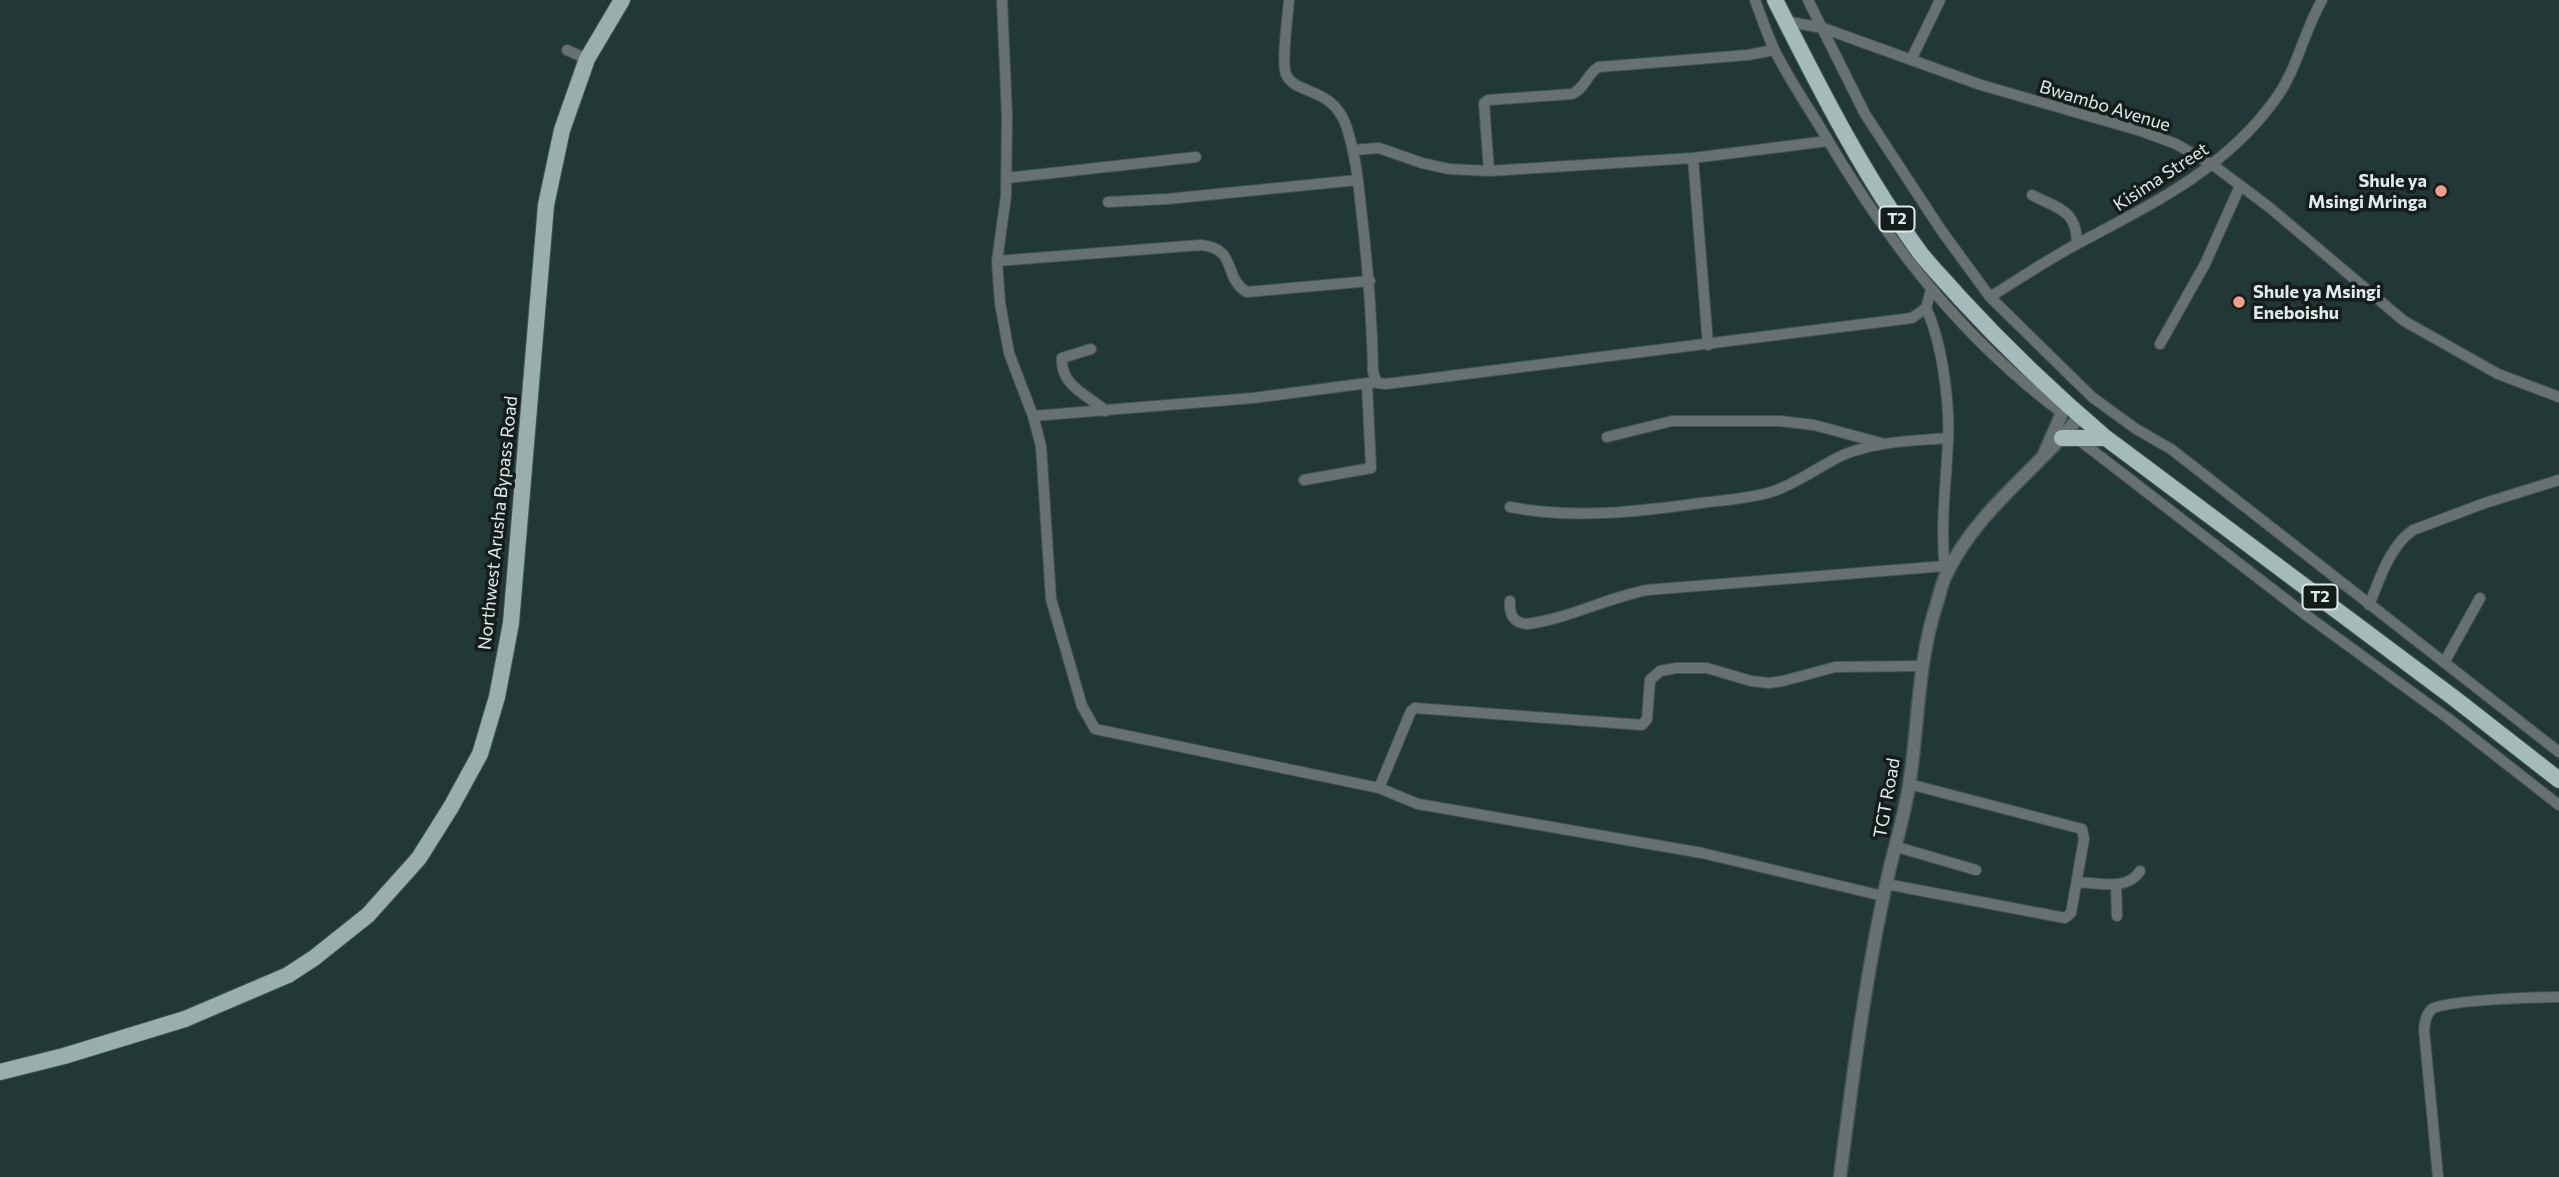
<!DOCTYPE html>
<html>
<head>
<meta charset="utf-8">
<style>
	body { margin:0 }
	canvas { display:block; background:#223836 }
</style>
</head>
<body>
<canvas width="2559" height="1177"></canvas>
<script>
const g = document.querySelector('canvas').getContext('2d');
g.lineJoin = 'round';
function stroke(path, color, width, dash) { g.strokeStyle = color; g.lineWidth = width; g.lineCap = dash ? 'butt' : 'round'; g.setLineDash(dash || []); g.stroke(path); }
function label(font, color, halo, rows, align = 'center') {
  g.font = font + ' Commissioner,sans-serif'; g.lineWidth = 7; g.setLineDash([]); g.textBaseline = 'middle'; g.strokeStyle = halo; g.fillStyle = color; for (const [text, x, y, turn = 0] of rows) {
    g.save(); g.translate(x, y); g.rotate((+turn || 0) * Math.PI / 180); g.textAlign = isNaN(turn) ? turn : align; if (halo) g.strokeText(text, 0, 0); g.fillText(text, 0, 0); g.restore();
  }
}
const minor = new Path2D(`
	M1002,0L1007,116L1006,196L997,261L1000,303L1009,353L1033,416L1041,446L1051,599L1082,706L1095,729L1379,788L1418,804L1702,853L1883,896
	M1289,0C1288,16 1281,62 1286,74C1295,96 1333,85 1347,128C1356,157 1359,187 1362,217C1368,269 1372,320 1373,372L1377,383L1386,384L1912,318L1926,308L1931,290
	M1755,0C1761,16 1767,34 1774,49C1788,78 1807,105 1823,132C1887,241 1959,336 2062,413
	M1808,0L1865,114L1941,230L1990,297L2092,397L2136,429L2171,449L2559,752
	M1785,21L1823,28L1981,85L2141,131L2176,144L2213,165L2269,207L2404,321L2498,374L2559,397
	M567,50L587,59
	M1911,60L1940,0
	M1353,150L1379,148L1422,163L1449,169L1489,171L1693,158L1828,141
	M1693,158L1708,345
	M1489,171L1484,103L1488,100L1572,94C1585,89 1587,73 1599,67L1748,55L1774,50
	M1007,178L1196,157
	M2032,195C2059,209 2077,210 2077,244
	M1108,202L1167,199L1358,180
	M997,261L1200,245C1239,248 1222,278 1247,292L1370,281
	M1990,297C2019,279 2047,260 2077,244C2150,205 2224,170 2274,101C2297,71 2303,33 2322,0
	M1926,308C1942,342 1950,403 1948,441C1946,486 1940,525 1945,570
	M2160,344L2205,264L2240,186
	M1091,349L1062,358C1060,386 1088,395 1106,411
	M1033,416L1253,398L1376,382
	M1607,437L1672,421H1780L1814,425L1881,443
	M2079,440L2306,615L2449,719L2559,805
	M1304,480L1371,468L1367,384
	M1510,507C1575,520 1644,511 1708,502C1729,500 1751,498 1771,492C1797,484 1819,466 1843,455C1877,441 1912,441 1948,438
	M1510,601C1509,614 1513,623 1527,624C1568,619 1606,598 1647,590L1945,566
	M2369,605C2380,579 2389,547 2413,530L2485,503L2559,480
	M2445,661L2480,598
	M1379,788L1411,711L1415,708L1642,725L1647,719L1650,680L1660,671L1676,668H1707L1751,681L1769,683L1783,681L1835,667L1921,666
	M1897,847L1976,870
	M2077,882C2097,883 2128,891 2140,871
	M1886,884L2065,918L2071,913L2084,839L2082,829L1909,784
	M2116,884L2117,916
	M2438,1177L2424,1029C2425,1022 2426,1014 2432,1009C2446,1000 2538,997 2559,997`);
const tertiary = new Path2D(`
	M2045,452L2066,404
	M1840,1177C1852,1082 1864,987 1884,894C1891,858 1903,823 1909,786C1919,724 1917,663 1937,603C1940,593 1942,582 1947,573C1978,509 2037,470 2080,416`);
const primary = new Path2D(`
	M0,1072L64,1056L185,1019L288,975L314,958L368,915L419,858L451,807L480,754L497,697L511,623L546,205L562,130L587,59L622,0`);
const trunk = new Path2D(`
	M1775,0C1819,87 1863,175 1921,254C1933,269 1947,283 1960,298C2006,348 2054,394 2106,438L2454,698L2559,780
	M2062,438H2106`);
stroke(minor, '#405553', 12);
stroke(tertiary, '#405553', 15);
stroke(primary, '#405553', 18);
stroke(trunk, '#405553', 18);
stroke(minor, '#677171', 10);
stroke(tertiary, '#677171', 12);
stroke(primary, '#9aafad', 16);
stroke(trunk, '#a4bbb9', 16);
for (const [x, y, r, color] of [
	[2441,191,7,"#f49d8d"],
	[2239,302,7,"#f49d8d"]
]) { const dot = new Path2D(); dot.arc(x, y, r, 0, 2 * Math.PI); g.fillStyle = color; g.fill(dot); stroke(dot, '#141d1c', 2.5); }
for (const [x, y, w] of [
	[1897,219,35],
	[2320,597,35]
]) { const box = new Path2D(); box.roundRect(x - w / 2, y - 12.5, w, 25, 5); g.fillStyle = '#141d1c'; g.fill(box); stroke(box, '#dfebea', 2); }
label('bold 16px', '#dfebea', null, [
	["T2",1897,219],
	["T2",2320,597]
]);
label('18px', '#dfebea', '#141d1c', [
	["Bwambo Avenue",2105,106,17],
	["Kisima Street",2161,177,-33],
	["Northwest Arusha Bypass Road",498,523,-84],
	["TGT Road",1887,798,-80]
]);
label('bold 18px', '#dfebea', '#141d1c', [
	["Shule ya",2427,181],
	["Msingi Mringa",2427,202],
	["Shule ya Msingi",2253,292,"left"],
	["Eneboishu",2253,313,"left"]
], 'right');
</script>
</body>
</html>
